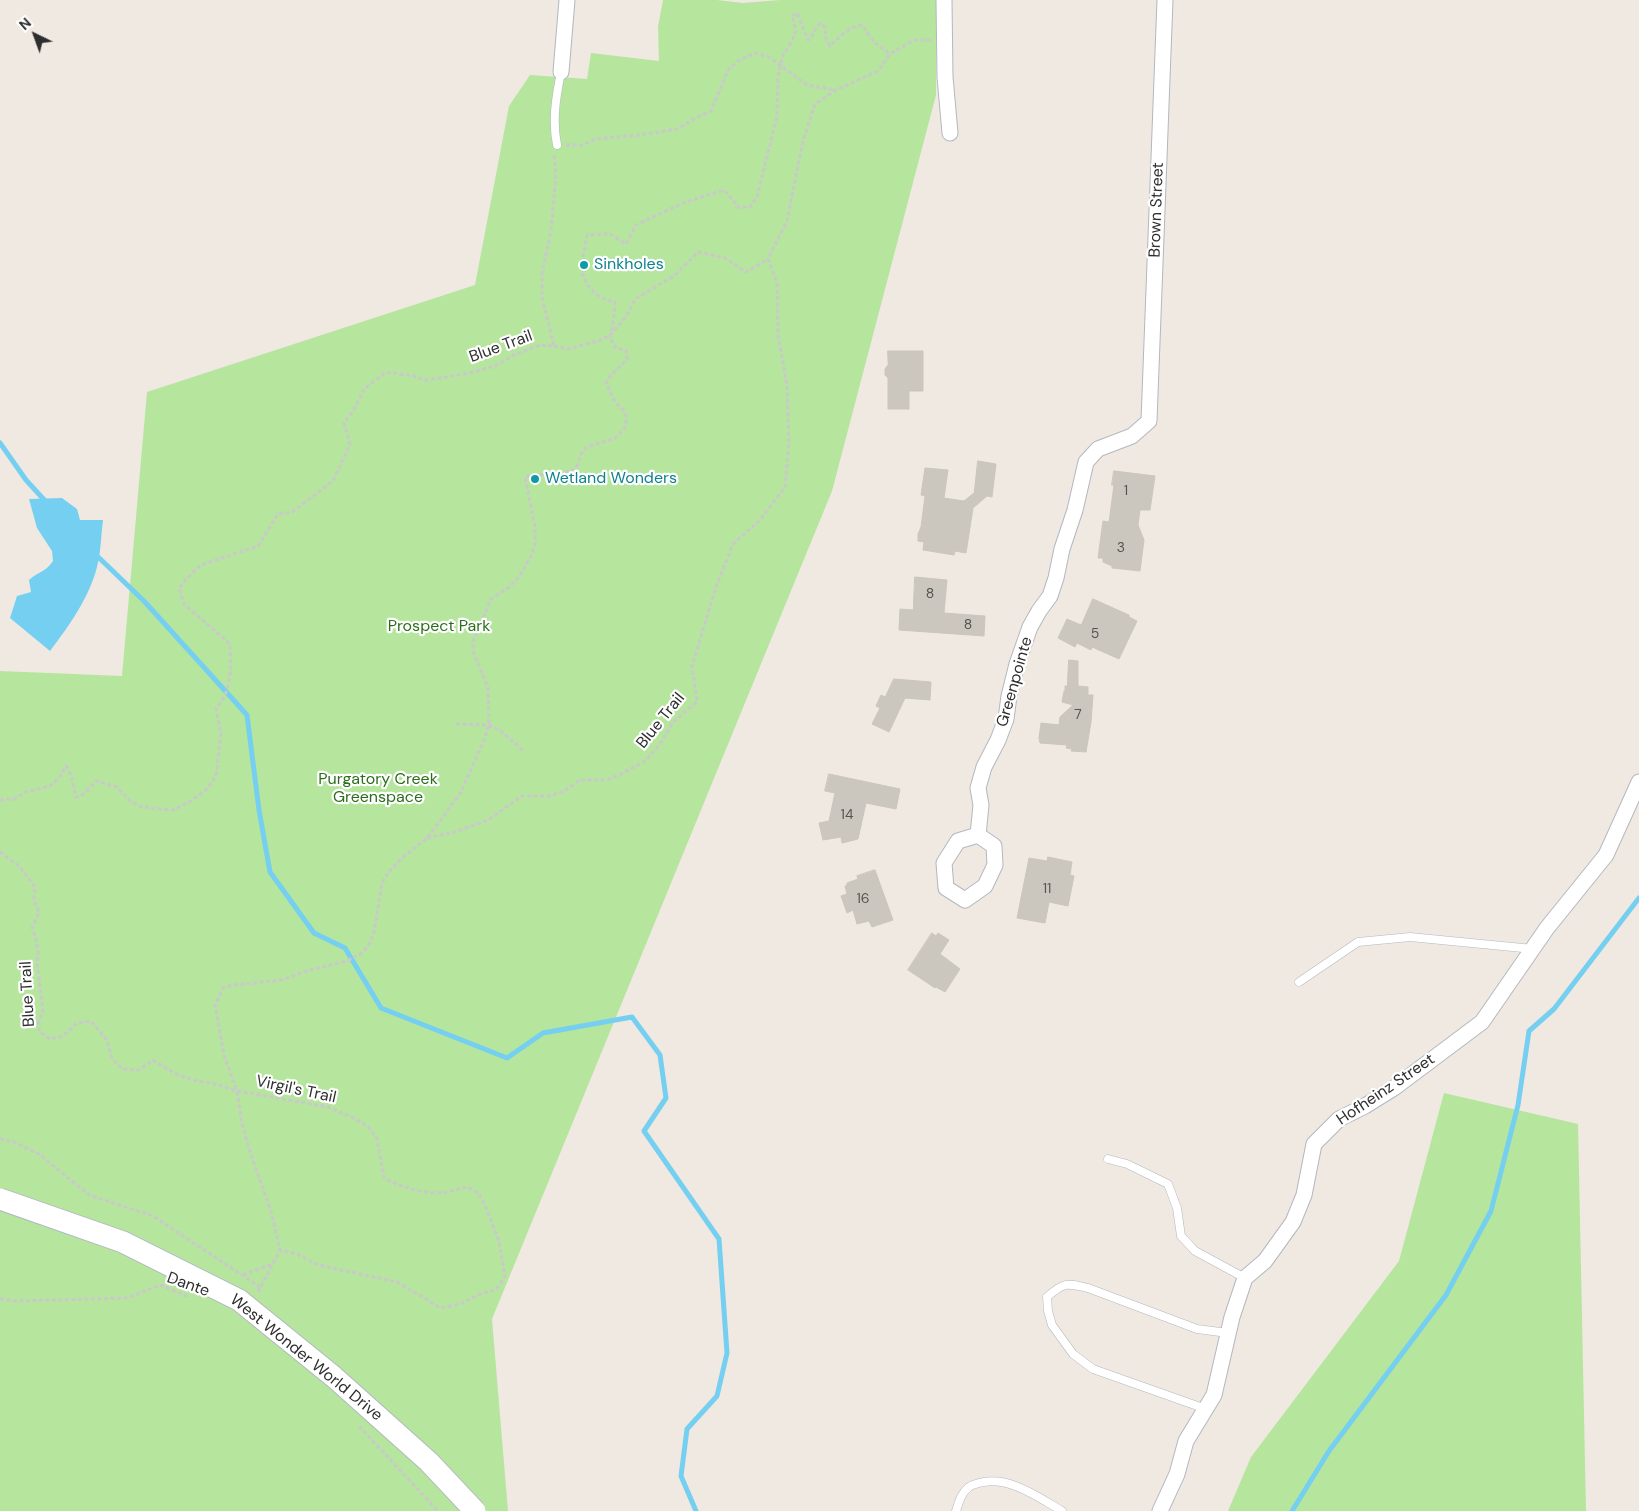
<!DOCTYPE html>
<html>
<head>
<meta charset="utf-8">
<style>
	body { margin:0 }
	#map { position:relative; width:1639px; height:1511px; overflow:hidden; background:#efe9e1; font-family:"DM Sans",sans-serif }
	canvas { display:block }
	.north { position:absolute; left:10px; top:10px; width:50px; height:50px; -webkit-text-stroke:4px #fff; paint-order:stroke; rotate:318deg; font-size:14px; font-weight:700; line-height:20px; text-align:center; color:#2e2e2e }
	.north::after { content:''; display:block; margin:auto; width:18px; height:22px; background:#2e2e2e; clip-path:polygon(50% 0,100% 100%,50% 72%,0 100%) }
</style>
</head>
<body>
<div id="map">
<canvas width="1639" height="1511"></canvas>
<div class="north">N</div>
</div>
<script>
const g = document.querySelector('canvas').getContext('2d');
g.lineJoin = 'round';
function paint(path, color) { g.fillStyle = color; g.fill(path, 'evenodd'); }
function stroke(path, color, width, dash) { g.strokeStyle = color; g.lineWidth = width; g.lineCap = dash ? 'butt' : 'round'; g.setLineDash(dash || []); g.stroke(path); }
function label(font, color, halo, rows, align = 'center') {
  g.font = font + ' "DM Sans",sans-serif'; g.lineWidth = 4.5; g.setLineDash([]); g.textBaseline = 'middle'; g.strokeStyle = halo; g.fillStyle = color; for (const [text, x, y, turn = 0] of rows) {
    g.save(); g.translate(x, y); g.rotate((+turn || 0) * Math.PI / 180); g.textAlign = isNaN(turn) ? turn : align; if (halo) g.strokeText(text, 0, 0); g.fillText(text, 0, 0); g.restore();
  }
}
paint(new Path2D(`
	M663,0H717L743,3L780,0H936V95L832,491L492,1319L508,1511H0V671L122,676L147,392L475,285L509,106L530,75L587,79L591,53L659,61L658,27Z
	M1444,1093L1578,1124L1586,1511H1228L1251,1457L1399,1261Z`), '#b6e59e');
paint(new Path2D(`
	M62,498L77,509L80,520H103C101,535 101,552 97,567C89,598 69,626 50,651L10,618L17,596L31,592L29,580C39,571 46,572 53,561L52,551L37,528L29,499Z`), '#75cff0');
stroke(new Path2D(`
	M0,443L26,480L48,504
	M93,552L144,601L247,715L259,810L270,872L314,933L345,948L381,1008L507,1058L543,1033L632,1017L660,1055L666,1098L644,1131L719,1239L727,1353L717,1396L687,1429L681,1476L696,1511
	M1292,1511L1329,1451L1446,1295L1491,1211L1518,1105L1529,1031L1554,1009L1639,898`), '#75cff0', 5);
const building = new Path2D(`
	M888,351H923V391H909V409H888V378L885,375V369L888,365Z
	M978,461L996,464L992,497L987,496L973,508L966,553L955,551L954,555L923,550L924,542L918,541V534L921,527L925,496L921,495L925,468L948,470L944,498L964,501L974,493Z
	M1114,471L1155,476L1150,510H1140L1138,525L1144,540L1140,571L1112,568V566L1103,562V558H1098L1103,521L1109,522L1114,485H1112Z
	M915,577L947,580L944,613L985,616L984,636L899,630L900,609L913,610Z
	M1093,599L1129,615V617L1137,621L1119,659L1092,647L1091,650L1077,643L1075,647L1058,638L1067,619L1081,625Z
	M1069,660L1078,661V686L1088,687V695H1093L1091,722L1086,752L1071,751L1072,749L1066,748L1067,745L1040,743L1039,738L1041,723L1059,725L1060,717L1073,705L1062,702L1064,691H1065V686H1067Z
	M894,679L931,682L930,700L905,698L889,732L872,724L880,708L876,706L881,695L885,697Z
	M829,774L900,789L896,809L866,803L858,839L842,843L841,837L823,840L819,823L829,821L835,793L825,791Z
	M1048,857L1072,862L1070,875L1074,876L1068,906L1049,902L1045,923L1017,918L1029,858L1047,861Z
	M875,870L893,920L872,927L869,921L857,924L853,910L847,913L841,896L847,894L845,886L847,885V883L858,879L857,876Z
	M932,933L936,936L938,933L949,940L940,954L960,969L945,992L936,987L935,988L908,970Z`);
paint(building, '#cbc7bf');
stroke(building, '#cbc5ba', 1);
const lane = new Path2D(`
	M557,145C552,120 556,97 561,72
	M1299,982L1358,942L1410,937L1533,949
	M1108,1159L1127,1164L1168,1184L1177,1208L1181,1236L1195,1251L1245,1278
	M1206,1409L1093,1369L1073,1354L1052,1325L1048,1311L1047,1297C1064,1282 1066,1283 1088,1288L1197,1329L1228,1333
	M956,1511C959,1502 961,1493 969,1487C971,1485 976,1484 979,1483C1008,1475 1038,1497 1062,1511`);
const street = new Path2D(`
	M944,0L945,77L950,133
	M561,72L567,0
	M978,835L994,846L995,865L985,886L965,900L946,888L944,863L958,841L978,835L981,805L978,788L984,767L998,740L1006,719L1009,696L1017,664L1030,627L1039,611L1050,596L1056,578L1062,549L1075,510L1086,462L1098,449L1132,436L1149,421L1165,0
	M1160,1511L1177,1474L1186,1441L1214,1395L1232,1317L1245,1278L1265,1261L1293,1222L1304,1195L1314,1144L1339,1119L1365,1106L1394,1088L1482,1022L1547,928L1606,855L1639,782`);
stroke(lane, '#b4b7c1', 9);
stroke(street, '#b4b7c1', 17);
stroke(new Path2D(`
	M566,145H583L596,139L640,135L677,129L694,119L711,111L728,70L738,61L755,53L769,57L807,85L836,90
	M554,346L568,349L601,340L611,334L626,317L635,299L674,276L698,252L725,258L746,272L768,259
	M456,724L489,725L501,731L524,751
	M0,800L14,799L26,792L50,786L59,778L66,766C74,777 72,784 76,797L84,794L96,781L117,787L129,800L139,806L156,809L173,810L191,801L207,789L216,776L221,734L216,708C232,693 231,665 230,644L184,604L179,588L187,578L201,565L258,546L278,514L292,512L333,481L350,444L344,423L355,408L364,389L386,372L414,376L425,380L442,378L474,372L497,365L514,355L540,345L554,346L542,298V274L551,231L556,174L554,154
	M427,838L455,832L488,820L522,796H549L563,792L580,780H607L619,775L645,761L661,743L673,722L697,702L692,666L716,587L733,544L760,520L785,487L789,441L787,385L778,335L777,283L768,259L787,221L803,141L815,104L836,90L878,71L890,54L914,40H931
	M0,852L19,866L35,887L34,901L39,912L32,928L36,938L38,953L37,963L43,1011L38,1024L40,1032L50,1039L63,1036L77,1023L91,1021L106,1039L112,1058L122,1069L139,1070L153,1060L176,1074L193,1080L215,1084L237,1091L328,1107L356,1119L369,1128L377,1139L384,1178C400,1187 419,1192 437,1193C447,1193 458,1189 468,1187L478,1193L485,1205L499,1241L505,1276L500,1285L494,1290L480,1294L463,1303L441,1308L397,1282L318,1265L297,1254L280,1250
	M0,1139L14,1142L39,1154L89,1195L153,1216L260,1287
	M243,1275L272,1264
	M258,1292L280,1250L271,1211L249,1149L242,1123L237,1091L224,1055L215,1005L223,988L234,985L281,980L310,970L347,961L362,953L368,946L374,933L382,883L388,873L402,858L427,838L460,794L484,740L489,725L488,688L473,651V642L491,599L509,587L519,577L531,556L535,544V527L525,477C542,473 559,475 576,469L582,452L587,447L615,438L624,429L626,423L625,412L615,402L606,383C611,373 619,369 627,359L626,350L616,348L610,338L614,316L615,302C595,298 581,284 582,263C583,253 586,244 587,235L610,234L626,244L636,225L683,203L724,190L733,200L737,207H750L757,197L777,116L778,76L783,55L792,41L796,31L792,16L797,13L808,40C814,35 815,28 820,23L825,27L826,39L830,46C839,38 849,26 862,25L873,41L890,54
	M0,1299L16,1301L127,1298L160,1285L189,1297
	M359,1426L438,1511`), '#c9c9c9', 3, [4, 2.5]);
stroke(lane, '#fff', 8);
stroke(street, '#fff', 15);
const secondaryBridge = new Path2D(`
	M0,1199L123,1242L239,1300L334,1377L429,1462L475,1511`);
stroke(secondaryBridge, '#b4b7c1', 23, []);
stroke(secondaryBridge, '#fff', 21);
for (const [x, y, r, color] of [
	[584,265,5,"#0f9aa8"],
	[535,479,5,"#0f9aa8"]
]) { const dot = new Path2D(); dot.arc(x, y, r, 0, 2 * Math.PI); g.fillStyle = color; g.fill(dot); stroke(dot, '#fff', 2); }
label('14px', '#555452', null, [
	["1",1126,491],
	["3",1121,548],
	["8",930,594],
	["8",968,625],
	["5",1095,634],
	["7",1078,715],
	["14",847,815],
	["11",1047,889],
	["16",863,899]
]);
label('16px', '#2e2e2e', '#fff', [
	["Brown Street",1157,210,-88],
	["Blue Trail",501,347,-20],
	["Greenpointe",1015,682,-74],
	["Blue Trail",661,721,-51],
	["Blue Trail",28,994,-93],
	["Virgil's Trail",296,1090,12],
	["Hofheinz Street",1386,1090,-34],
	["Dante",188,1285,20],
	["West Wonder World Drive",306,1358,39]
]);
label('16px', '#0d838f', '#fff', [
	["Sinkholes",594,265],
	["Wetland Wonders",545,479]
], 'left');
label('16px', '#2c6e1b', '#fff', [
	["Prospect Park",439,627],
	["Purgatory Creek",378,780],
	["Greenspace",378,798]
]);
</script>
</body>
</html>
